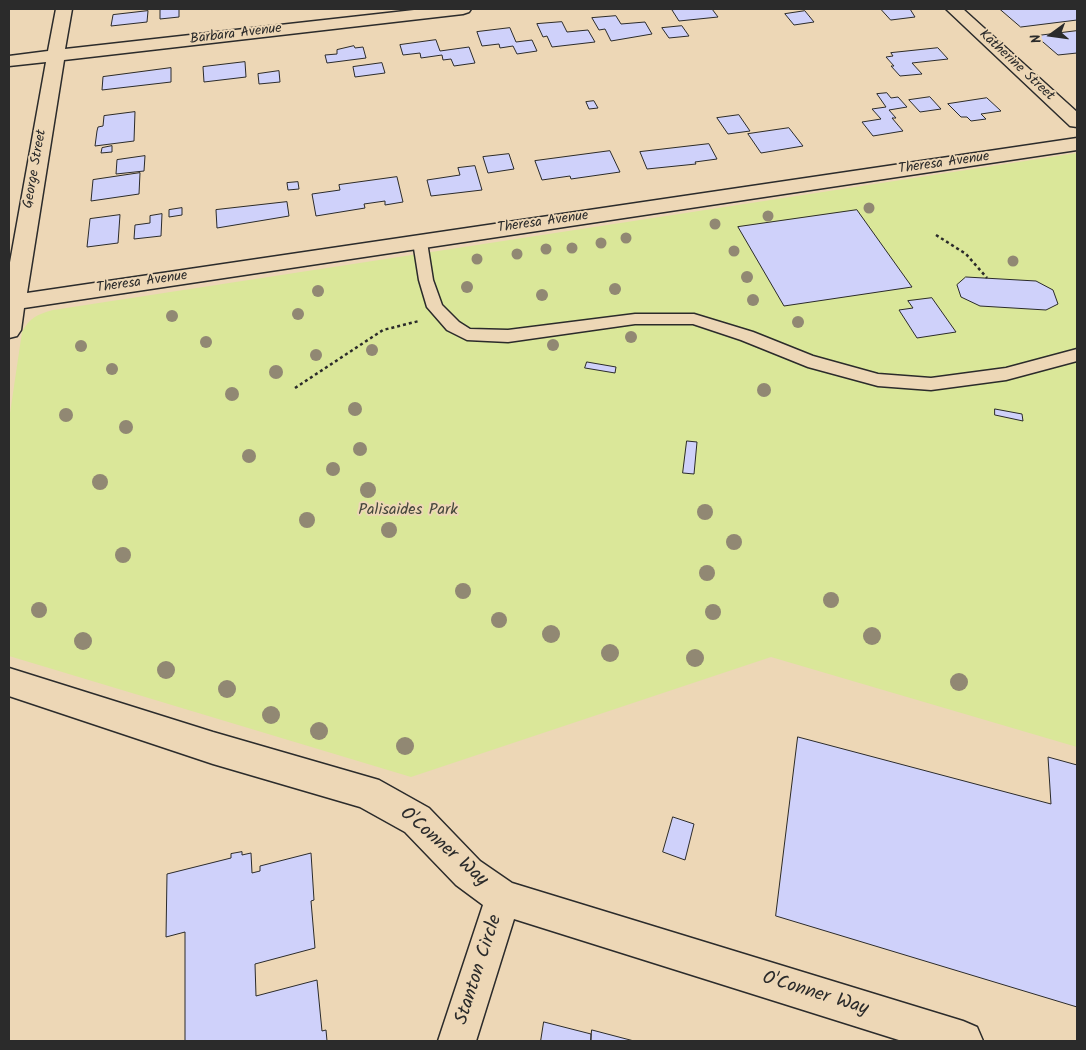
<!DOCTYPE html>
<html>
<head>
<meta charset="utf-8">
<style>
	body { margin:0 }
	#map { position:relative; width:1086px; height:1050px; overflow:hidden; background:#edd7b6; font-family:Kalam,sans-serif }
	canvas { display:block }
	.frame { position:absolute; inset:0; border:10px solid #2b2b2b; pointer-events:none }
	.north { position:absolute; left:1026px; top:10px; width:50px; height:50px; -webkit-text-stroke:4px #edd7b6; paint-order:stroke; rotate:256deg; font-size:14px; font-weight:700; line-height:20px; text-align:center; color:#2b2b2b }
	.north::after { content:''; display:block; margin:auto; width:18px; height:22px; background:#2b2b2b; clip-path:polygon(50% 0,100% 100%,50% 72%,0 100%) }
</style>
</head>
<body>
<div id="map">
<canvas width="1086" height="1050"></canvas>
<div class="frame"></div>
<div class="north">N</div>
</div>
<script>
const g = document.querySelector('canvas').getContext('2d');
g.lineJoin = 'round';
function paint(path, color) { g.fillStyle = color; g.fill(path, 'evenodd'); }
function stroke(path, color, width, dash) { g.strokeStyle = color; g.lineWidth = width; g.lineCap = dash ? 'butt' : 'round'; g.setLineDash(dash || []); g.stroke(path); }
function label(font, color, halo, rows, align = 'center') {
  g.font = font + ' Kalam,sans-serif'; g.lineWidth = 4; g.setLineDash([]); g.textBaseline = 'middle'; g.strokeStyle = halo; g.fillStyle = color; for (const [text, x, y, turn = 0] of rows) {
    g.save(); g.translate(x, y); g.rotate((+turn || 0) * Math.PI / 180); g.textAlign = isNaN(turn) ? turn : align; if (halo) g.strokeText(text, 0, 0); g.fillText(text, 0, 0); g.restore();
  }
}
paint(new Path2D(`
	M1077,153V747L771,657L411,777L9,656V420L22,332C29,318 38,314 53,310Z`), '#dae799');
const building = new Path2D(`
	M179,9V17L160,19V10Z
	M687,9H712L718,17L679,21L672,10Z
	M881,9H910L915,17L891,20Z
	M1000,9H1077V20L1021,27Z
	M148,11L147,22L111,26L113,15Z
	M805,11L814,22L794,25L785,14Z
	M616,16L621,24L645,22L652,34L611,41L605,29L599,30L592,18Z
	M562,22L567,32L588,30L595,42L552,47L547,36L543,37L537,24Z
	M682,26L689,36L669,38L662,28Z
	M510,28L516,42L532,40L537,51L517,54L513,46L500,48L499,44L482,46L477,32Z
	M1077,31V53L1058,55L1036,36Z
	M436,40L440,51L469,47L475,63L454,66L451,59L443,60L442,55L421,58L420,53L403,55L400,45Z
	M354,46L355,48L363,47L366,58L327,63L325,55L337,54V50Z
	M938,48L948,59L912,63L922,74L900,76L891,66H894L886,57L893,56L891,53Z
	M245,62L246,77L204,82L203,67Z
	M382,63L385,73L355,77L353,67Z
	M171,68V82L102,90L103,77Z
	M279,71L280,82L259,84L258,74Z
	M887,93L891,98L898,97L907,107L889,110L896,118H892L903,131L873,136L862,122L881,119L872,109L886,107L877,94Z
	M930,97L941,109L920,112L909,100Z
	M987,98L1001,111L981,114L986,119L971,121L967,117H961L948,104Z
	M594,101L598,108L589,109L586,102Z
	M135,112L134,141L95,146L97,131L98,127L103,126L104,116Z
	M739,115L750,131L728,134L717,118Z
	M789,128L803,146L761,153L748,134Z
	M709,144L717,159L695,162L696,164L647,169L640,152Z
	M112,146V152L101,153L102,148Z
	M610,151L620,172L571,179L570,176L542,180L535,161Z
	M509,154L514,169L488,173L483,157Z
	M145,156L144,171L116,174L117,160Z
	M475,166L482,190L431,196L427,180L460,175L458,168Z
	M140,173L139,194L91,201L93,180Z
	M397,177L403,202L385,205V201L364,204L365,208L316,216L312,194L340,190L339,185Z
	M298,182L299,189L288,190L287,183Z
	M287,202L289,216L217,228L216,210Z
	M182,208V215L169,217V210Z
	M857,210L912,287L784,306L738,227Z
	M162,214L161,236L134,239L135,225L150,223V216Z
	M120,215L118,243L87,247L90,219Z
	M966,277L1036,281L1053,290L1058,304L1046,310L980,306L961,297L957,285Z
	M932,298L956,332L917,338L899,310L913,308L908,301Z
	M587,362L616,367L615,373L585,368Z
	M995,409L1022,414L1023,421L995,415Z
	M687,441L697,442L694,474L683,473Z
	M798,737L1051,804L1048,757L1077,765V1007L776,916Z
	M673,817L694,824L685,860L663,852Z
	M242,852V855L251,853L252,873L260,871V866L311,853L314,900L311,901L315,948L255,964L256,996L317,980L322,1031L326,1030L327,1041H185V932L166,937L167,874L231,858V854Z
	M544,1022L591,1034V1041H541Z
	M592,1030L634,1041H591Z`);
paint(building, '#cfd1fa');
stroke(building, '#2b2b2b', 1);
const lane = new Path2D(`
	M420,237L425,239L427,242L433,280L442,305L459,322L470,329L508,330L635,314H694L753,332L813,356L878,374L931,378L1006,368L1077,349V361L1006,380L931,390L878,386L808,367L741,340L693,324H635L508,342L467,340L447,330L427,307L419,280L413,242L415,239Z`);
const street = new Path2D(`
	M56,9H72L65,49L423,9H471L469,12L463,14L64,60L27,293L1077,138V150L24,308L21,330L17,336L9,338V268L46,62L9,66V56L48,51Z
	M946,9H963L1077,112V127L1070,126Z
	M9,668L213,732L379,780L429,808L480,861L512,883L963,1021L977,1027L983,1041H902L514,919L476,1041H438L483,905L456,885L405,832L360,807L213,764L9,696Z`);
stroke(lane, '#2b2b2b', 3);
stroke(street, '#2b2b2b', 3);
stroke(new Path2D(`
	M936,235L966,254L987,278
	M295,388L383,330L419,321`), '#2b2b2b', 2.5, [3, 3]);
paint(lane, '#edd7b6');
paint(street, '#edd7b6');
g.fillStyle = '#918873';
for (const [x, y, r] of [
	[869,208,5.5],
	[768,216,5.5],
	[715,224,5.5],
	[626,238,5.5],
	[601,243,5.5],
	[572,248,5.5],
	[546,249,5.5],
	[734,251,5.5],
	[517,254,5.5],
	[477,259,5.5],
	[1013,261,5.5],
	[747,277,6],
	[467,287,6],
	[615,289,6],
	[318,291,6],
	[542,295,6],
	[753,300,6],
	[298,314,6],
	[172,316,6],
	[798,322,6],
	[631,337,6],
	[206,342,6],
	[553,345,6],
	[81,346,6],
	[372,350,6],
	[316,355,6],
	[112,369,6],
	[276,372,7],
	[764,390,7],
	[232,394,7],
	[355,409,7],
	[66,415,7],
	[126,427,7],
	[360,449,7],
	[249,456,7],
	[333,469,7],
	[100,482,8],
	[368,490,8],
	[705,512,8],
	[307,520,8],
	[389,530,8],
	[734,542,8],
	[123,555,8],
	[707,573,8],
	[463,591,8],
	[831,600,8],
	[39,610,8],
	[713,612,8],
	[499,620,8],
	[551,634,9],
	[872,636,9],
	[83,641,9],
	[610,653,9],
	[695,658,9],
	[166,670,9],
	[959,682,9],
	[227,689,9],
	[271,715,9],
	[319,731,9],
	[405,746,9]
]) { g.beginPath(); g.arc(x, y, r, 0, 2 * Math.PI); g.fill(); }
label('14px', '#2b2b2b', '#edd7b6', [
	["Barbara Avenue",236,35,-7],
	["Katherine Street",1016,66,43],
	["Theresa Avenue",944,164,-8],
	["George Street",36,169,-80],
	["Theresa Avenue",543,223,-8],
	["Theresa Avenue",142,283,-8]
]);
label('16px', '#45473c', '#edd7b6', [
	["Palisaides Park",408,511]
]);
label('19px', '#2b2b2b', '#edd7b6', [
	["O'Conner Way",443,848,41],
	["Stanton Circle",480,970,-72],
	["O'Conner Way",815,995,17]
]);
</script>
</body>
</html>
